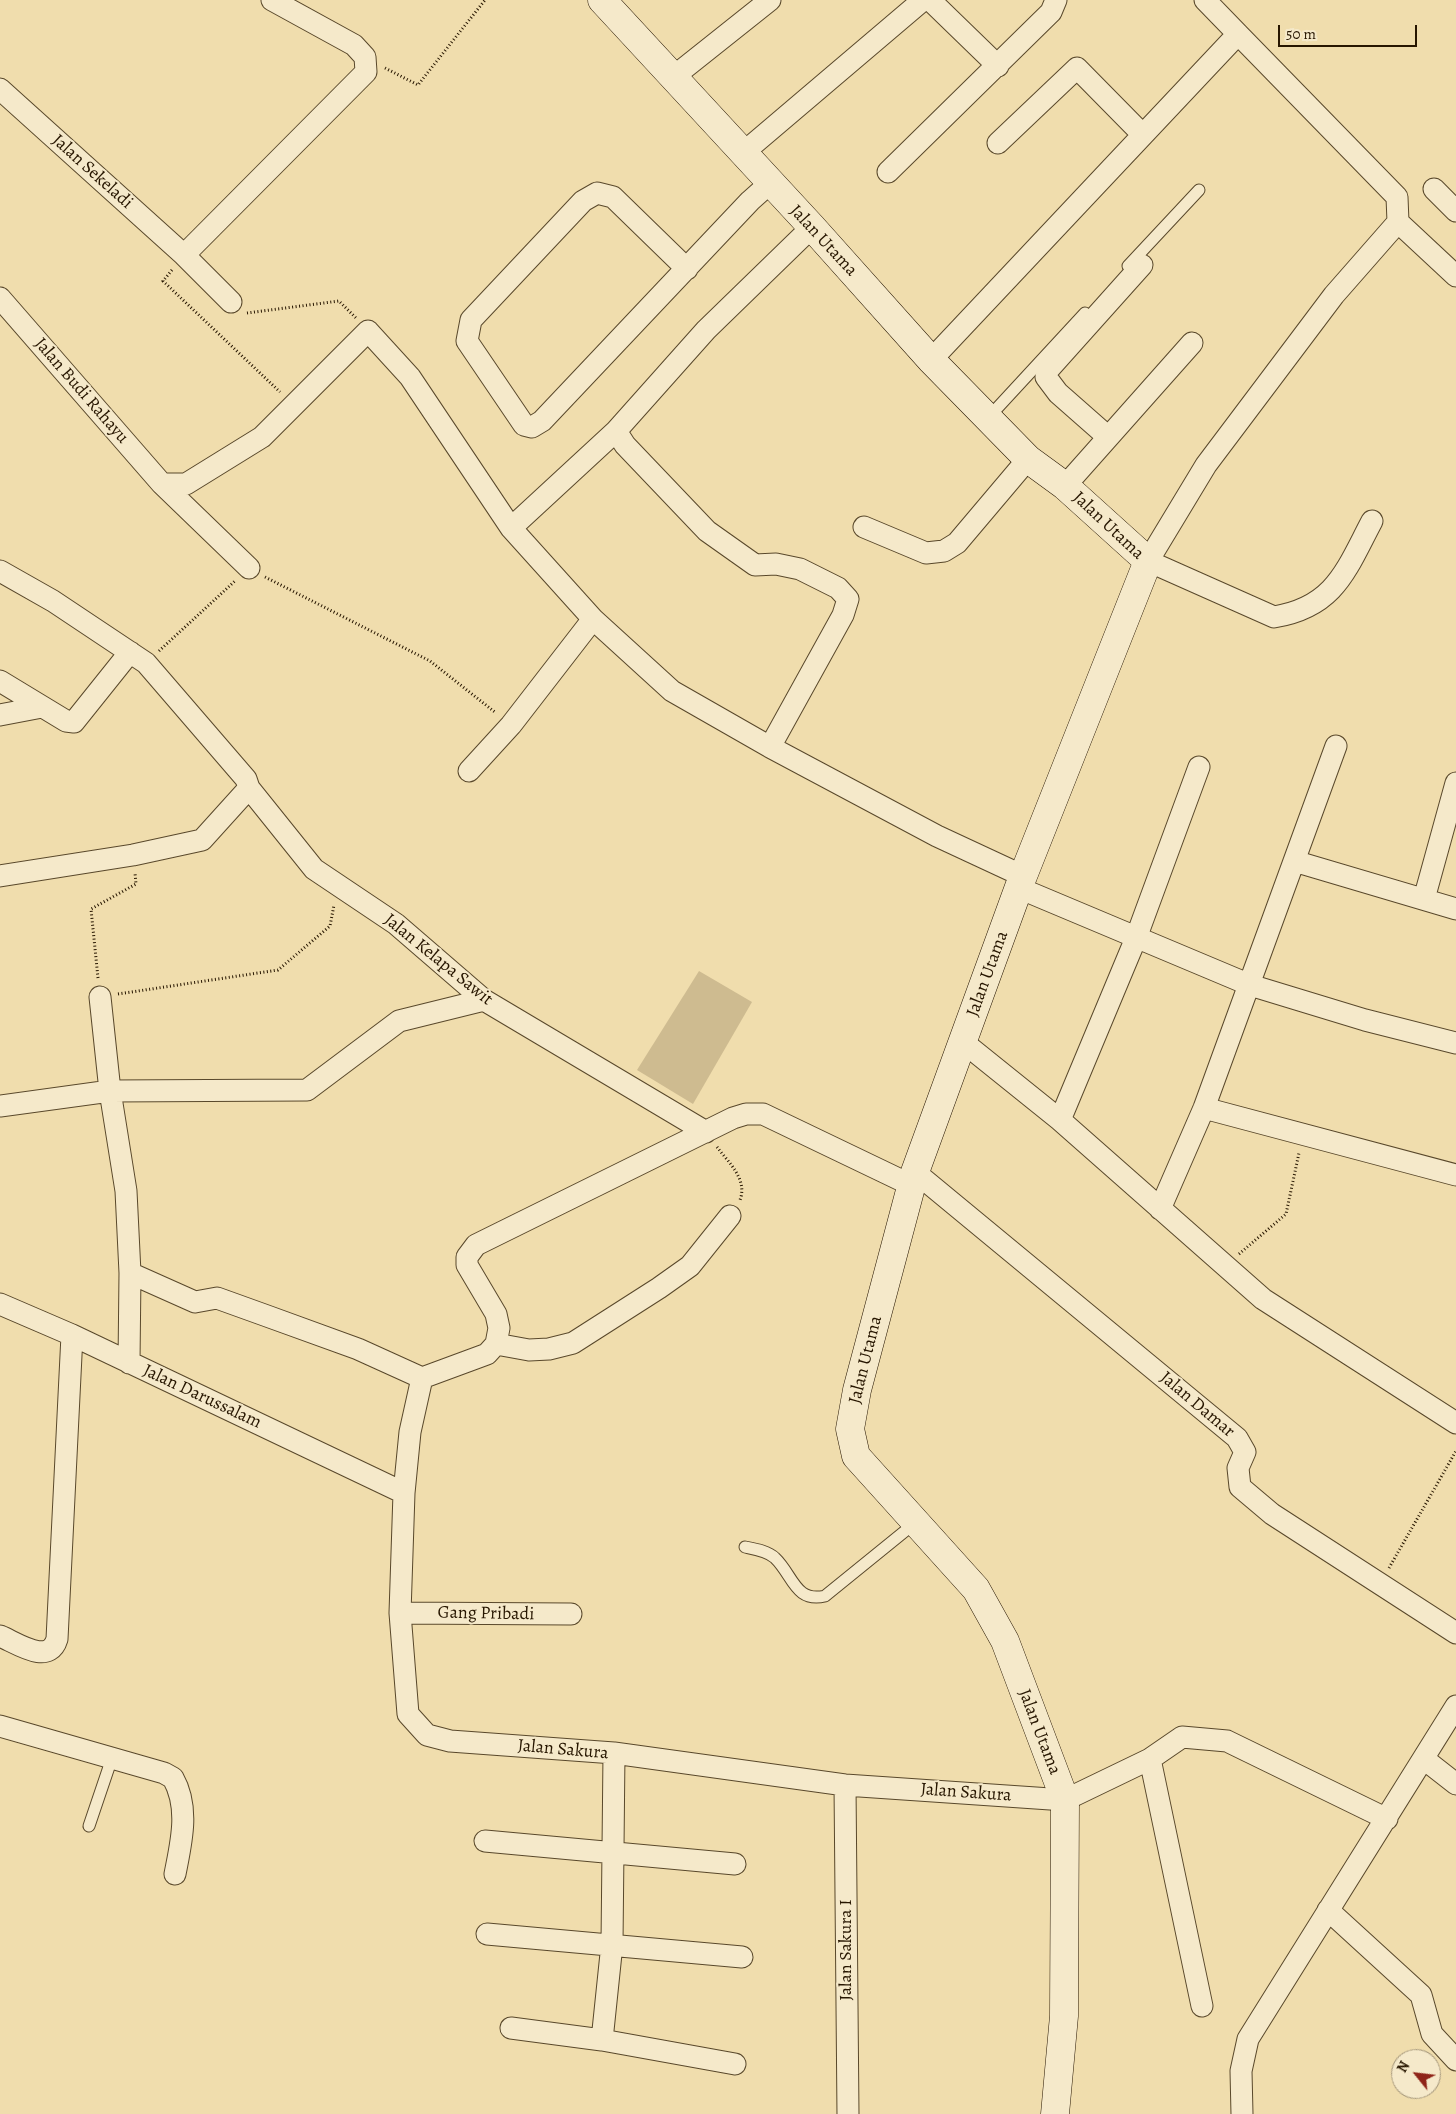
<!DOCTYPE html>
<html>
<head>
<meta charset="utf-8">
<style>
	body { margin:0 }
	#map { position:relative; width:1456px; height:2114px; overflow:hidden; background:#f0ddad; font-family:Alegreya,serif }
	canvas { display:block }
	.north { position:absolute; left:1391px; top:2049px; width:50px; height:50px; box-sizing:border-box; background:#f5e9ca; border:1px solid #a39579; border-radius:50%; rotate:299deg; font-size:14px; font-weight:700; line-height:20px; text-align:center; color:#271600 }
	.north::after { content:''; display:block; margin:auto; width:18px; height:22px; background:#8f2418; clip-path:polygon(50% 0,100% 100%,50% 72%,0 100%) }
	.scale { position:absolute; left:1278px; top:25px; width:139px; height:22px; box-sizing:border-box; border:2px solid #271600; border-top:0; padding-left:6px; font-size:15px; line-height:18px; white-space:nowrap; color:#271600; -webkit-text-stroke:4px #f5e9ca; paint-order:stroke }
</style>
</head>
<body>
<div id="map">
<canvas width="1456" height="2114"></canvas>
<div class="north">N</div>
<div class="scale">50 m</div>
</div>
<script>
const g = document.querySelector('canvas').getContext('2d');
g.lineJoin = 'round';
function paint(path, color) { g.fillStyle = color; g.fill(path, 'evenodd'); }
function stroke(path, color, width, dash) { g.strokeStyle = color; g.lineWidth = width; g.lineCap = dash ? 'butt' : 'round'; g.setLineDash(dash || []); g.stroke(path); }
function label(font, color, halo, rows, align = 'center') {
  g.font = font + ' Alegreya,serif'; g.lineWidth = 4; g.setLineDash([]); g.textBaseline = 'middle'; g.strokeStyle = halo; g.fillStyle = color; for (const [text, x, y, turn = 0] of rows) {
    g.save(); g.translate(x, y); g.rotate((+turn || 0) * Math.PI / 180); g.textAlign = isNaN(turn) ? turn : align; if (halo) g.strokeText(text, 0, 0); g.fillText(text, 0, 0); g.restore();
  }
}
paint(new Path2D(`
	M699,971L752,1002L693,1104L637,1070Z`), '#cebb90');
const lane = new Path2D(`
	M1128,266L1199,190
	M988,418L1085,313
	M745,1547C755,1549 768,1551 775,1558C793,1575 795,1603 825,1596L915,1523
	M89,1826L112,1758`);
const street = new Path2D(`
	M930,0L998,66
	M1205,0L1238,34
	M672,78L770,0
	M0,89L184,255L231,302
	M998,143L1077,68L1143,135
	M743,153L923,0
	M888,172L1051,12L1056,0
	M1434,189L1456,211
	M1398,222L1456,276
	M184,255L366,72L365,57L354,45L272,0
	M687,269L613,197L597,193L583,201L471,320L467,341L524,425L532,427L542,421L750,201L769,184
	M0,298L162,484
	M931,360L1238,34L1397,197L1398,222L1334,295L1206,465L1148,561L1274,617C1335,607 1346,570 1372,521
	M616,431L625,445L707,531L755,565L776,564L800,569L838,588L848,599L843,615L770,747
	M1108,437L1058,393L1046,377L1048,370L1142,265
	M1065,486L1192,343
	M864,527L926,553L944,551L957,543L1028,459
	M511,528L616,431L706,330L812,227
	M249,568L162,484H186L262,437L368,331L410,377L511,528L593,619L672,691L770,747L937,836L1023,876
	M0,571L53,601L146,663L246,779L249,788L314,869L396,924L484,1000L706,1132
	M0,681L66,721L74,722L130,652
	M0,715L42,707
	M469,771L511,725L593,619
	M1294,861L1456,909
	M0,876L133,855L202,840L249,788
	M1019,888L1250,985L1365,1020L1456,1043
	M1424,899L1456,783
	M100,997L110,1091L126,1191L130,1273L129,1363
	M963,1042L1060,1120L1263,1299L1456,1423
	M0,1106L110,1091L307,1090L399,1021L484,1000
	M1204,1108L1456,1175
	M1060,1120L1136,938L1199,767
	M915,1172L1237,1438L1245,1452L1238,1468L1240,1487L1272,1514L1456,1633
	M1160,1209L1204,1108L1336,746
	M130,1273L195,1302L217,1298L267,1316L358,1349L422,1378L487,1354L496,1344L499,1328L496,1314L467,1265V1257L476,1245L733,1118L746,1114H763L911,1185
	M0,1304L72,1335L404,1493
	M496,1344L529,1350L549,1349L573,1343L659,1288L690,1266L730,1216
	M422,1378L410,1432L404,1493L400,1613L408,1714L427,1735L450,1741L614,1753L845,1785L1065,1800L1150,1759L1182,1737L1227,1741L1387,1819
	M400,1613L571,1614
	M0,1636C17,1643 49,1666 57,1639L72,1335
	M0,1726L164,1773L173,1778C190,1808 181,1843 175,1874
	M1150,1759L1202,2006
	M1424,1759L1456,1784
	M845,1785L848,2114
	M485,1841L735,1864
	M1328,1910L1421,1995L1432,2034L1456,2060
	M487,1934L742,1957
	M511,2028L602,2040L612,1944L614,1753
	M602,2040L735,2064
	M1242,2114L1241,2071L1248,2039L1456,1706`);
const secondary = new Path2D(`
	M602,0L812,227L931,360L1028,459L1065,486L1148,561L1023,876L915,1172L857,1390L850,1429L856,1456L976,1589L1005,1641L1065,1800L1064,2016L1055,2114`);
stroke(lane, '#59482b', 13);
stroke(street, '#59482b', 23);
stroke(secondary, '#271600', 29);
stroke(new Path2D(`
	M385,68L418,85L485,0
	M172,270L163,281L280,392
	M247,313L339,301L356,318
	M265,577L430,661L496,713
	M159,651L236,580
	M98,978L91,909L136,884L135,873
	M118,994L278,970L330,926L334,905
	M717,1147C728,1162 748,1179 740,1200
	M1239,1254L1286,1214L1299,1153
	M1389,1568L1456,1451`), '#271600', 3, [1, 2.5]);
stroke(lane, '#f5e9ca', 11);
stroke(street, '#f5e9ca', 21);
stroke(secondary, '#f5e9ca', 28);
label('18px', '#271600', '#f5e9ca', [
	["Jalan Sekeladi",92,172,42],
	["Jalan Utama",823,241,47],
	["Jalan Budi Rahayu",81,391,49],
	["Jalan Utama",1108,526,43],
	["Jalan Kelapa Sawit",438,960,39],
	["Jalan Utama",988,974,-70],
	["Jalan Utama",866,1360,-76],
	["Jalan Darussalam",202,1397,25],
	["Jalan Damar",1197,1405,40],
	["Gang Pribadi",486,1614,1],
	["Jalan Utama",1039,1732,69],
	["Jalan Sakura",563,1750,5],
	["Jalan Sakura",966,1793,4],
	["Jalan Sakura I",847,1950,-90]
]);
</script>
</body>
</html>
